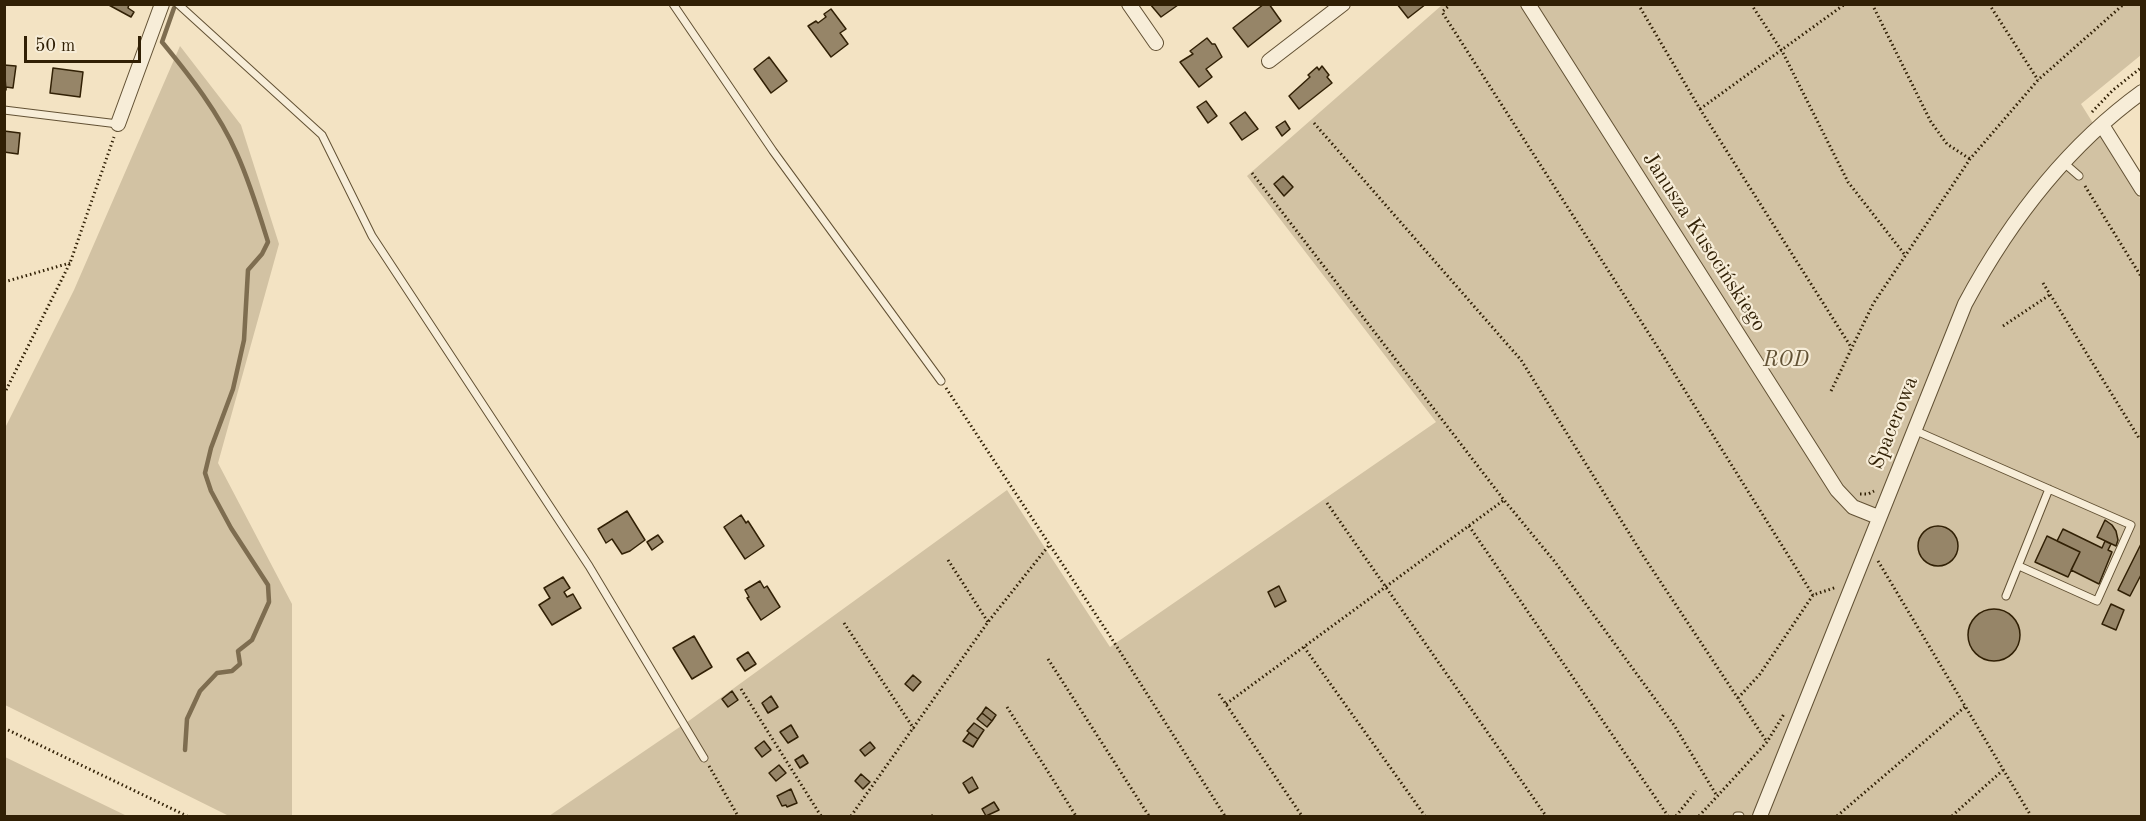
<!DOCTYPE html>
<html>
<head>
<meta charset="utf-8">
<style>
	body { margin:0 }
	#map { position:relative; width:2146px; height:821px; overflow:hidden; background:#f3e3c3; font-family:"Old Standard TT",serif }
	canvas { display:block }
	.frame { position:absolute; inset:0; border:6px solid #312005; pointer-events:none }
	.scale { position:absolute; left:24px; top:36px; width:117px; height:27px; box-sizing:border-box; border:3px solid #312005; border-top:0; padding-left:8px; font-size:18px; line-height:21px; white-space:nowrap; color:#312005; -webkit-text-stroke:4px #f7edd8; paint-order:stroke }
</style>
</head>
<body>
<div id="map">
<canvas width="2146" height="821"></canvas>
<div class="frame"></div>
<div class="scale">50 m</div>
</div>
<script>
const g = document.querySelector('canvas').getContext('2d');
g.lineJoin = 'round';
function paint(path, color) { g.fillStyle = color; g.fill(path, 'evenodd'); }
function stroke(path, color, width, dash) { g.strokeStyle = color; g.lineWidth = width; g.lineCap = dash ? 'butt' : 'round'; g.setLineDash(dash || []); g.stroke(path); }
function label(font, color, halo, rows, align = 'center') {
  g.font = font + ' "Old Standard TT",serif'; g.lineWidth = 4.5; g.setLineDash([]); g.textBaseline = 'middle'; g.strokeStyle = halo; g.fillStyle = color; for (const [text, x, y, turn = 0] of rows) {
    g.save(); g.translate(x, y); g.rotate((+turn || 0) * Math.PI / 180); g.textAlign = isNaN(turn) ? turn : align; if (halo) g.strokeText(text, 0, 0); g.fillText(text, 0, 0); g.restore();
  }
}
paint(new Path2D(`
	M1442,5H2141V55L2081,104L2141,200V816H549L690,720L1007,490L1110,647L1436,422L1247,176Z
	M180,46L241,125L279,244L218,463L292,604V816H229L5,705V428L74,290Z
	M5,757L127,816H5Z`), '#d2c2a3');
stroke(new Path2D(`
	M174,8L162,42C190,76 219,113 237,154C250,183 259,213 268,242L262,254L248,270L244,340L233,389L211,448L205,473L211,491L231,528L268,585L269,602L252,640L238,651L240,664L232,671L217,673L200,691L187,719L185,750`), '#7e6d50', 4.5);
const building = new Path2D(`
	M107,4H129L128,8L134,12L131,17Z
	M1150,4H1178V5L1161,17Z
	M1264,4H1269L1281,21L1248,47L1233,28Z
	M1397,4H1426L1408,18Z
	M831,9L846,29L840,33L848,44L831,57L808,26L816,21L818,23L826,17L824,14Z
	M1207,38L1212,44H1215L1222,57L1206,69L1212,77L1199,87L1180,62L1193,54L1190,51Z
	M769,57L787,81L771,93L754,69Z
	M4,65L16,66L13,88L6,87V90Z
	M1322,66L1329,75L1327,77L1332,83L1299,109L1289,96L1310,77L1308,75L1317,67L1319,70Z
	M53,68L83,72L80,97L50,93Z
	M1206,101L1217,116L1208,123L1197,107Z
	M1245,112L1258,129L1242,140L1230,123Z
	M1285,121L1290,129L1282,136L1276,127Z
	M4,131L20,133L18,154L4,152Z
	M1283,176L1293,187L1284,196L1274,184Z
	M627,511L645,540L630,551L622,554L612,539L606,543L598,529Z
	M741,515L746,523L748,521L764,546L745,559L724,527Z
	M2105,520L2112,525L2116,531L2118,540L2116,546L2097,537Z
	M1918 546a20 20 0 1 1 40 0a20 20 0 1 1-40 0Z
	M2063,529L2102,548L2105,541L2111,544L2108,550L2112,552L2099,584L2071,570L2080,552L2057,541Z
	M658,535L663,542L652,550L647,542Z
	M2047,536L2080,552L2068,577L2035,562Z
	M2142,542V573L2130,596L2118,590Z
	M563,577L570,588L564,592L567,597L573,594L581,608L552,625L539,605L550,598L544,588Z
	M760,581L764,588L767,586L780,607L761,620L747,598L749,597L745,590Z
	M1279,586L1286,601L1275,607L1268,592Z
	M2111,604L2124,610L2116,630L2102,624Z
	M1968 635a26 26 0 1 1 52 0a26 26 0 1 1-52 0Z
	M694,636L712,667L692,679L673,648Z
	M748,652L756,664L745,671L737,659Z
	M913,675L921,682L913,691L905,684Z
	M732,691L738,700L728,707L722,699Z
	M771,696L778,707L768,713L762,703Z
	M986,707L996,715L992,721L982,713Z
	M982,713L992,721L987,727L977,719Z
	M974,723L984,730L978,739L967,731Z
	M791,725L798,737L788,743L780,732Z
	M969,733L978,739L973,747L963,741Z
	M764,741L771,750L762,757L755,748Z
	M870,742L875,748L865,756L860,750Z
	M803,755L808,763L800,768L795,760Z
	M779,765L786,773L776,781L769,773Z
	M861,774L870,782L863,789L855,781Z
	M972,777L978,788L969,793L963,783Z
	M791,789L797,803L787,807L786,805L782,806L777,796Z
	M994,802L999,810L986,816L982,809Z`);
paint(building, '#968568');
stroke(building, '#312005', 1.5);
const lane = new Path2D(`
	M178,4L322,135L372,236L589,566L704,758
	M673,4L773,151L941,381
	M4,110L118,124
	M2063,162L2079,176
	M1914,430L2131,525L2097,601L2019,566
	M2006,596L2049,489
	M1737,816H1740`);
const street = new Path2D(`
	M1129,4L1156,43
	M1528,4L1837,490L1853,507L1878,517
	M1269,61L1343,4
	M118,124L162,4
	M2102,125L2142,189
	M1760,816L1965,304C2009,222 2066,147 2142,92`);
stroke(lane, '#625134', 9);
stroke(street, '#625134', 16);
stroke(new Path2D(`
	M1451,4L1442,12L1662,354L1813,595
	M1638,4L1700,109L1851,347
	M1751,4L1782,51L1848,182L1905,255
	M1872,4L1931,122L1947,144L1970,159
	M1989,4L2038,80
	M1700,109L1845,4
	M2092,112L2113,90L2142,67
	M1314,123L1521,360L1644,557L1767,742
	M1252,173L1504,500L1555,562L1674,725L1717,796
	M2085,186L2142,278
	M4,282L70,263
	M2043,283L2139,438L2142,439
	M2003,326L2051,294
	M946,388L1110,636L1225,816
	M1831,391L1873,304L1970,159L2038,80L2124,4
	M4,394L70,263L114,137
	M1860,494H1868L1874,491
	M1327,503L1546,816
	M1469,526L1668,816
	M948,560L988,622
	M1878,561L2031,816
	M844,623L914,729
	M1304,647L1425,816
	M1048,659L1149,816
	M741,689L821,816
	M1219,694L1302,816
	M1738,698L1760,674L1813,595L1837,587
	M1226,704L1504,500
	M1007,707L1076,816
	M4,728L187,816
	M709,766L738,816
	M931,815L932,816
	M851,816L988,622L1050,544
	M1676,816L1696,791
	M1699,816L1767,742L1784,714
	M1837,816L1966,706
	M1952,816L2003,770`), '#312005', 3, [1.5, 3]);
stroke(lane, '#f7edd8', 7);
stroke(street, '#f7edd8', 14);
label('21px', '#312005', '#f7edd8', [
	["Janusza Kusocińskiego",1704,242,57],
	["Spacerowa",1894,423,-68]
]);
label('italic 21px', '#615134', '#f7edd8', [
	["ROD",1786,360]
]);
</script>
</body>
</html>
